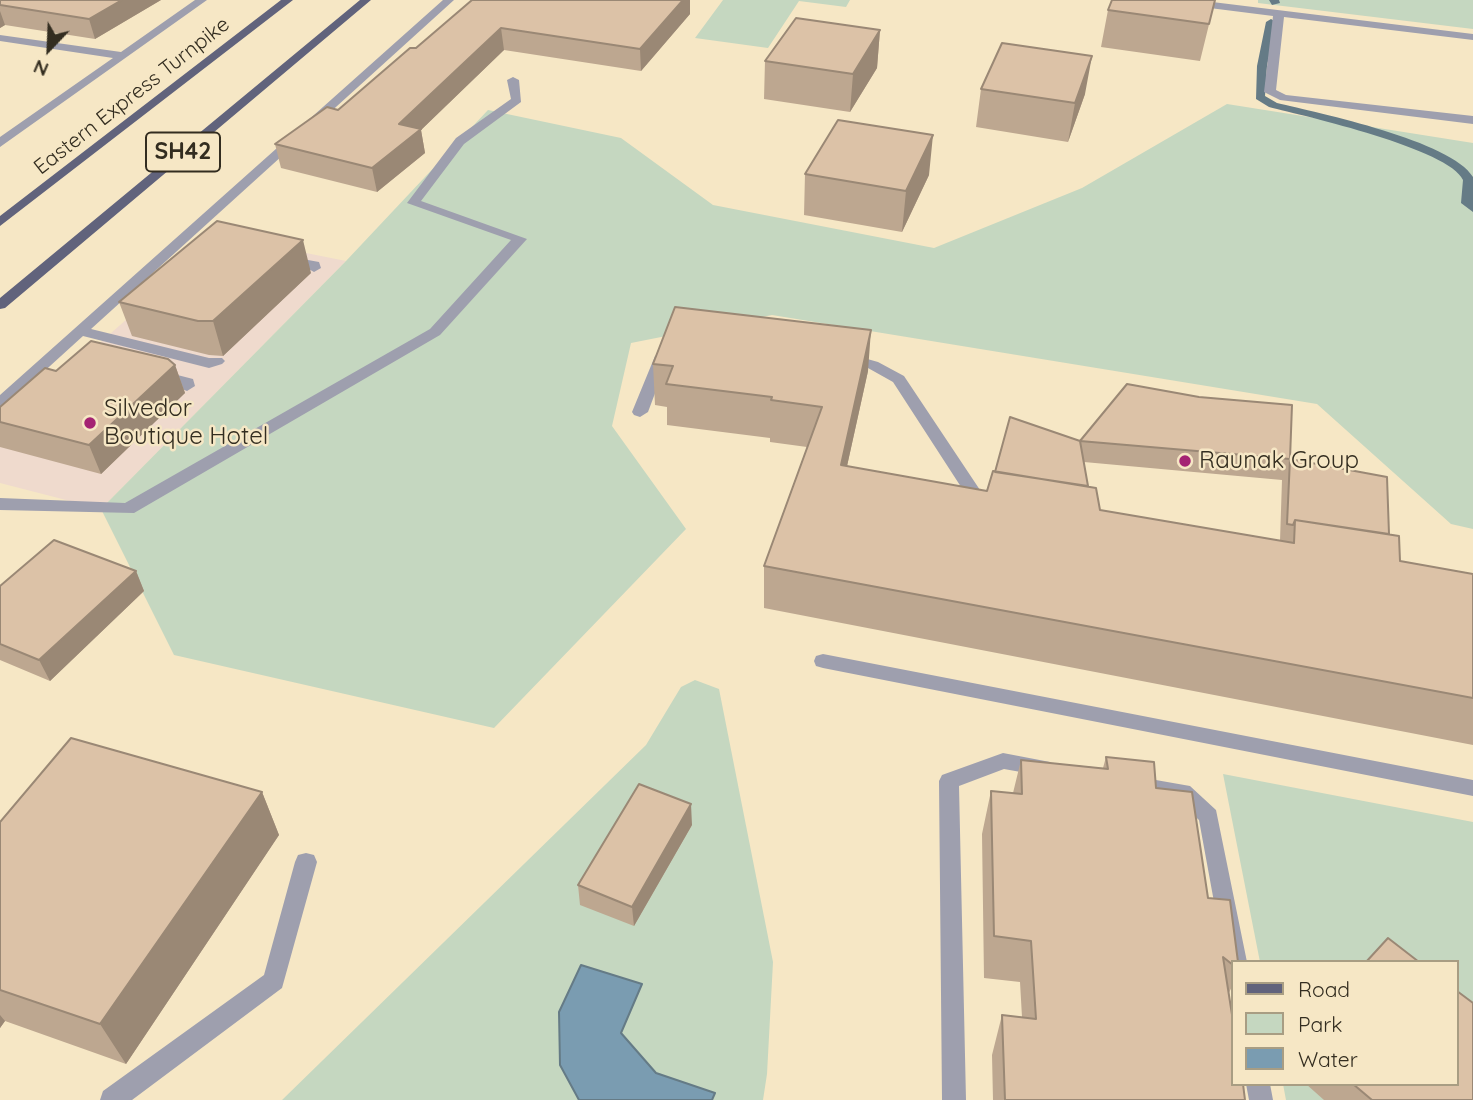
<!DOCTYPE html>
<html>
<head>
<meta charset="utf-8">
<style>
	body { margin:0 }
	#map { position:relative; width:1473px; height:1100px; overflow:hidden; background:#f6e7c5; font-family:Quicksand,sans-serif }
	canvas { display:block }
	.legend { position:absolute; left:1231px; top:960px; width:228px; height:126px; box-sizing:border-box; background:#f6e7c5; border:2px solid #a89d83; margin:0; padding:9px 12px; list-style:none; font-size:21px; color:#332d20 }
	.legend li { display:flex; align-items:center; gap:14px; height:35px }
	.legend b { width:35px; border:2px solid #a89d83 }
	.north { position:absolute; left:14px; top:14px; width:70px; height:70px; -webkit-text-stroke:5px #f6e7c5; paint-order:stroke; rotate:203deg; font-size:19px; font-weight:700; line-height:28px; text-align:center; color:#332d20 }
	.north::after { content:''; display:block; margin:auto; width:24px; height:32px; background:#332d20; clip-path:polygon(50% 0,100% 100%,50% 72%,0 100%) }
</style>
</head>
<body>
<div id="map">
<canvas width="1473" height="1100"></canvas>
<ul class="legend">
<li><b style="height:9px;background:#61637c"></b>Road</li>
<li><b style="height:19px;background:#c5d7c0"></b>Park</li>
<li><b style="height:19px;background:#7a9cb1"></b>Water</li>
</ul>
<div class="north">N</div>
</div>
<script>
const g = document.querySelector('canvas').getContext('2d');
g.lineJoin = 'round';
function paint(path, color) { g.fillStyle = color; g.fill(path, 'evenodd'); }
function stroke(path, color, width, dash) { g.strokeStyle = color; g.lineWidth = width; g.lineCap = dash ? 'butt' : 'round'; g.setLineDash(dash || []); g.stroke(path); }
function label(font, color, halo, rows, align = 'center') {
  g.font = font + ' Quicksand,sans-serif'; g.lineWidth = 5; g.setLineDash([]); g.textBaseline = 'middle'; g.strokeStyle = halo; g.fillStyle = color; for (const [text, x, y, turn = 0] of rows) {
    g.save(); g.translate(x, y); g.rotate((+turn || 0) * Math.PI / 180); g.textAlign = isNaN(turn) ? turn : align; if (halo) g.strokeText(text, 0, 0); g.fillText(text, 0, 0); g.restore();
  }
}
paint(new Path2D(`
	M221,236L346,261L101,509L0,483V431Z`), '#efdacd');
paint(new Path2D(`
	M723,0H850L846,7L799,1L768,48L695,38Z
	M1258,0H1473V29L1258,3Z
	M1227,104L1473,143V529L1451,524L1317,404L772,315L631,343L612,426L686,529L494,728L174,655L101,509L346,261L488,110L621,138L713,205L934,248L1082,188Z
	M695,680L719,689L773,962L767,1074L763,1100H282L646,745L681,687Z
	M1223,774L1473,822V1100H1286L1283,1084H1457V962H1260Z`), '#c5d7c0');
const water = new Path2D(`
	M581,965L642,984L621,1033L656,1073L715,1093L712,1100H579L560,1065L559,1012Z`);
paint(water, '#7a9cb1');
stroke(water, '#657b86', 2);
paint(new Path2D(`
	M1269,0H1279L1280,3L1272,5Z
	M1271,19L1276,22L1267,66L1265,96L1277,103C1319,113 1452,141 1473,177V212L1461,203L1463,180C1450,149 1305,116 1269,107L1256,99L1257,66L1266,22Z`), '#657b86');
paint(new Path2D(`
	M195,0H207L0,147V137L113,58L0,41V35L121,52Z
	M443,0H454L91,329L209,358H222L225,361L222,364L209,368L83,336L6,406L0,408V395Z
	M1165,0H1196L1473,34V40L1284,17L1276,90L1286,95L1473,116V124L1280,100L1264,92L1273,16L1170,3Z
	M513,77L519,80L521,102L464,144L421,201L527,239L440,335L134,513L0,510V498L125,503L430,329L511,240L407,203L456,138L511,99L507,80Z
	M286,256L319,262L321,268L314,272L307,268L281,263V257Z
	M662,352L669,356L648,412L640,417L634,415L632,412L655,356Z
	M846,353L878,362L904,376L988,502L990,506L988,510H976L893,382L868,368L841,361L838,358L841,355Z
	M158,370L193,379L195,386L187,391L182,389L180,385L153,378L150,375Z
	M823,654L1473,780V796L823,668L816,666L814,661L816,656Z
	M1003,753L1050,762L1053,768L1050,774L1043,776L1004,769L959,786L966,1100H942L939,781L942,775Z
	M1133,776L1190,786L1216,810L1247,962H1233V971L1228,969L1225,962L1199,820L1177,800L1126,790L1123,784L1126,778Z
	M306,853L314,855L317,862L282,988L132,1100H100L103,1091L264,975L295,862L298,855Z
	M1246,1084H1270L1273,1100H1249Z`), '#9e9fae');
paint(new Path2D(`
	M281,0H293L0,226V216Z
	M360,0H371L5,308L0,309V298Z`), '#61637c');
paint(new Path2D(`
	M0,0H161L95,39L5,25L0,28Z
	M472,0H690V14L641,71L504,50L421,130L425,153L377,192L281,168L275,144L338,110L416,48Z
	M1215,0L1200,61L1101,47L1108,10Z
	M880,30L877,68L850,112L764,99L765,61Z
	M981,89L1085,94L1068,142L976,127Z
	M805,174L929,175L902,232L804,215Z
	M311,273L223,356L209,355L132,336L119,302Z
	M653,364L868,371L847,466L987,491L995,472L1080,441L1290,459L1389,534L1400,561L1473,574V745L764,608V566L807,447L770,442V438L667,425V407L655,405ZM1084,462L1282,480L1280,541L1100,510L1088,486Z
	M175,365L185,393L101,474L0,447V407Z
	M136,571L144,591L50,681L0,660V586Z
	M1106,757L1156,788L1208,898L1233,962V984L1229,993L1245,1100H993L992,1055L1002,1015L1022,1017L1020,982L984,978L982,834L991,791L1013,793L1021,760L1103,768Z
	M262,792L279,835L126,1064L5,1021L0,1028V822Z
	M692,825L634,926L580,905L578,885Z
	M1306,1084H1457L1473,1100H1324Z`), '#bda790');
paint(new Path2D(`
	M122,0H161L95,39L89,19Z
	M683,0H690V14L641,71L640,49Z
	M0,11L5,25L0,28Z
	M501,28L504,50L421,130L425,153L377,192L372,168L399,124Z
	M880,30L877,68L850,112L853,74Z
	M1092,56L1085,94L1068,142L1075,103Z
	M933,135L929,175L902,232L906,191Z
	M303,240L311,273L223,356L213,321Z
	M871,330L868,371L838,507L841,465Z
	M175,365L185,393L101,474L89,445Z
	M136,571L144,591L50,681L39,660Z
	M262,792L279,835L126,1064L100,1024Z
	M691,804L692,825L634,926L632,907Z
	M0,1015L5,1021L0,1028Z`), '#9a8875');
const building = new Path2D(`
	M0,0H122L89,19L0,5Z
	M472,0H683L640,49L501,28L399,124L421,129L372,168L275,144L327,107L338,110L410,48H416Z
	M1112,0H1215L1209,24L1108,10Z
	M796,18L880,30L853,74L765,61Z
	M1002,43L1092,56L1075,103L981,89Z
	M838,120L933,135L906,191L805,174Z
	M217,221L303,240L213,321H198L119,302Z
	M675,307L871,330L841,465L987,491L993,471L1096,488L1100,510L1294,543L1295,520L1399,536L1400,561L1473,574V698L764,566L822,407L771,400L772,397L666,384L673,366L653,364Z
	M91,341L168,359L175,365L89,445L0,422V407L45,368L56,371Z
	M1127,384L1199,397L1292,405L1290,459L1080,441Z
	M1010,417L1080,441L1088,486L995,472Z
	M1290,459L1387,477L1389,534L1295,520L1293,525L1287,524Z
	M54,540L136,571L39,660L0,644V586Z
	M71,738L262,792L100,1024L0,990V822Z
	M1106,757L1154,762L1156,788L1192,792L1208,898L1230,900L1238,962H1233V965L1223,957L1233,1021V1084H1243L1245,1100H1005L1002,1015L1036,1019L1031,941L994,936L991,791L1022,794L1021,760L1108,769Z
	M639,784L691,804L632,907L578,885Z
	M1388,938L1419,962H1366Z
	M1457,991L1473,1003V1100H1372L1353,1084H1457Z`);
paint(building, '#dcc2a7');
stroke(building, '#9a8875', 2);
for (const [x, y, r, color] of [
	[90,423,7,"#a42373"],
	[1185,461,7,"#a42373"]
]) { const dot = new Path2D(); dot.arc(x, y, r, 0, 2 * Math.PI); g.fillStyle = color; g.fill(dot); stroke(dot, '#f6e7c5', 2.5); }
label('21px', '#332d20', '#f6e7c5', [
	["Eastern Express Turnpike",132,96,-38]
]);
for (const [x, y, w] of [
	[183,152,74]
]) { const box = new Path2D(); box.roundRect(x - w / 2, y - 19.5, w, 39, 5); g.fillStyle = '#f6e7c5'; g.fill(box); stroke(box, '#332d20', 2); }
label('bold 23px', '#332d20', null, [
	["SH42",183,152]
]);
label('24px', '#332d20', '#f6e7c5', [
	["Silvedor",104,409],
	["Boutique Hotel",104,437],
	["Raunak Group",1199,461]
], 'left');
</script>
</body>
</html>
